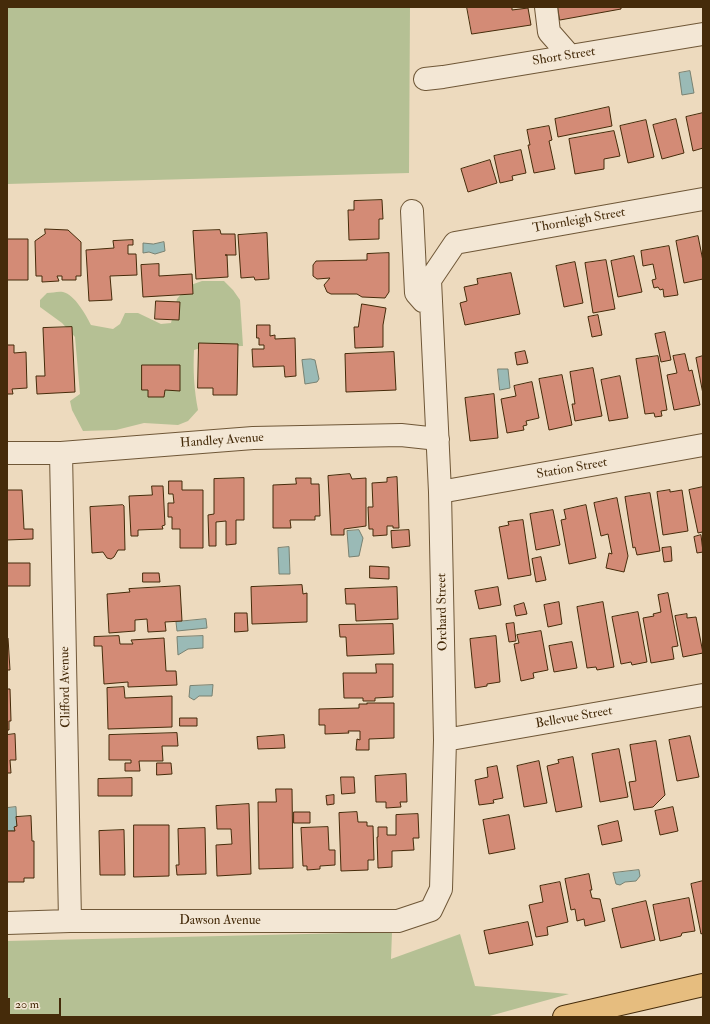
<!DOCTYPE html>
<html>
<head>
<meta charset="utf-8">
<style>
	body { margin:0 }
	#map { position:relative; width:710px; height:1024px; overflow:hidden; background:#eddabe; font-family:"IM FELL Double Pica",serif }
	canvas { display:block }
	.frame { position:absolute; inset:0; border:8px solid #452b0a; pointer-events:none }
	.scale { position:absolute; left:8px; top:998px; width:53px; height:18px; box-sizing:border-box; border:2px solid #452b0a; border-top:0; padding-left:5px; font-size:12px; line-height:14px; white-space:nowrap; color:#452b0a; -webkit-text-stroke:3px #f3e7d5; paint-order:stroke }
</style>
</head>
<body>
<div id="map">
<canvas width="710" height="1024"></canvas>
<div class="frame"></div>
<div class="scale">20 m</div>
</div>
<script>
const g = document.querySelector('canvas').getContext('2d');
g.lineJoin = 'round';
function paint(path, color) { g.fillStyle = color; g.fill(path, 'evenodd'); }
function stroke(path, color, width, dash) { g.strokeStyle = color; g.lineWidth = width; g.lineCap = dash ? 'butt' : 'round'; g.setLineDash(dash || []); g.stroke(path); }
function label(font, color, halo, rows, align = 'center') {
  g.font = font + ' "IM FELL Double Pica",serif'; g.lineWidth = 4; g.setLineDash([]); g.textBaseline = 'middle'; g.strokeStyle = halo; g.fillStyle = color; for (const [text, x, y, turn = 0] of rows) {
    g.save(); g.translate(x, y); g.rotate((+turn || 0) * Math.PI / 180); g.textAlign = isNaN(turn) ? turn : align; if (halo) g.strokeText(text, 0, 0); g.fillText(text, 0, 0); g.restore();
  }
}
paint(new Path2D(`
	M7,7H410L409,173L7,184Z
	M202,281H224L233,290L240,300L243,346L204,347L194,350C193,371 194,389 198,410L188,421L178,425L144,423L116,430L83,431L72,410L70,401L80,394L75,337L62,323L40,307V300L47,293C52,293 58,291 63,292C75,295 86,315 91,325L113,329L120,324L125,313H138L161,324L171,323L177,299L188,286Z
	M392,932L391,959L460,934L475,986L569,994L486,1017H7V941Z`), '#b5c094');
const water = new Path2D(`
	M690,71L694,93L682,95L679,73Z
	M164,242L165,251L155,254L149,252L143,253V243L153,244Z
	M311,359L315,360L319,379L317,382L305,384L302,360Z
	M498,369H508L510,388L500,390Z
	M359,530L363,538L359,556L349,557L347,531Z
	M289,547L290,574H279L278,548Z
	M206,619L207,628L177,631L176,622Z
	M203,636V648L188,649L178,655L177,637Z
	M213,685L212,696H199L194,700L189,697L190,686Z
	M16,807L17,830L7,831V808Z
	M639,870L640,876L636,881L625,882L620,885L616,884L613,873Z`);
paint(water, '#9abab6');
stroke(water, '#788171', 1);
const building = new Path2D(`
	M467,7H512V10L528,8L531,25L472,34Z
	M558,7H621V9L560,20Z
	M609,107L612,126L558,137L555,119Z
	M703,113V148L693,151L686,117Z
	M676,119L684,153L662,159L653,125Z
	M646,120L654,157L628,163L620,126Z
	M549,126L552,140L549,141L555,169L534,173L528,145H530L527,130Z
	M614,131L620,156L604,159V169L575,174L569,139Z
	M521,150L526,173L512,176L513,180L500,183L494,156Z
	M490,160L497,183L468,192L461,169Z
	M382,200L383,219H379V239L349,240L348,210H354V201Z
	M45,229L68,230L81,242V276H76V280H62V276H57L59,281L42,282V276H36L35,241L45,234Z
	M220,230L221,234H235L236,255H225H227L228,277L196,279L193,231Z
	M267,233L269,279L255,280L254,277L241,278L238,235Z
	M698,236L703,261V279L684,283L676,241Z
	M7,239H28V280H7Z
	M133,240V245H128V254H136L137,275L110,276L112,300L89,301L86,250L114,248L113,241Z
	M669,246L678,295L664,297L663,289L660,290L658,287L654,288L652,280L656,279L653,264L643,266L641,251Z
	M389,253V292L385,298L362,297L357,294H331L327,292L324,285L330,278L317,279L313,276V265L316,261L367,260V254Z
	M634,256L642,292L618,297L611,261Z
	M606,260L615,309L593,313L585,263Z
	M575,262L583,303L564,307L556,266Z
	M159,264V276L192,274L193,294L143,297L141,265Z
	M511,273L520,314L465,325L460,303L467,301L464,287L478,284L477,279Z
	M156,301L180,302L179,320L155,319Z
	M362,304L386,308L383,325V347L355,348L354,327H358Z
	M598,315L602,335L592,337L588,317Z
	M257,325H270V336L275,335V339L295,338L296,376L285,377L284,366L253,367L252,349H264V345H259V338H257Z
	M72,327L75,392L37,394L36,376H45L43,328Z
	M665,332L671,360L661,362L655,334Z
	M199,343L238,344L237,395H213V388H198Z
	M7,345H14V353L26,352L27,388L12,389L13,394H7Z
	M525,351L528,363L517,365L515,353Z
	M394,352L396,390L346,392L345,354Z
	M685,354L689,371L692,370L700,405L674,410L667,375L677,373L673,356Z
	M658,356L667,410L661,411L662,416L655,417L654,413L645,414L636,359Z
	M703,356V394L696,358Z
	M142,365H180V391L165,390L164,397H148V390H142Z
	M593,368L602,416L575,421L572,404H575L570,372Z
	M562,375L572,425L549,430L539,379Z
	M620,376L628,418L609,421L601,380Z
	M532,382L539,418L526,421L527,425L523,426L524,430L507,433L501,399L516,396L514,386Z
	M494,394L498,438L470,441L465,398Z
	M350,474L352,479L366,478V526L344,529V535H331L328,476Z
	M397,477L399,528H393V526H387V535L373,536V529H369L368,507H373L372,483L387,482V478Z
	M244,478V520H236V544L226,545V521L216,522V546H209L208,515L214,514V479Z
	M296,478H311V484H319L320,516H315V520H290L291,528H273V485L296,484Z
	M169,481H182V490H203V548H180V529H172V517H168V503H174L173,494H169Z
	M152,486H163L165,525L162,526L163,529L138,530V536H131L129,496L152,495Z
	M703,487V536L702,532L698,533L689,490Z
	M7,490H22L24,529H33V539L7,540Z
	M670,490V492L682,490L688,531L663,535L657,492Z
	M650,493L660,551L637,555L635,547L633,548L625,497Z
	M617,498L628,556L624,572L606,568L609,553L612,554L608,534L601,536L594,503Z
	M123,505L124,506L125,550H118L114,557L111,559L107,558L103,552L92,553L90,507Z
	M586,505L596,558L569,564L561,520L566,519L564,510Z
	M553,510L560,545L536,550L530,514Z
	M523,520L531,575L508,579L499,527L509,525L508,522Z
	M409,530L410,546L392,548L391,531Z
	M701,535L703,552L697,553L694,537Z
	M671,547L672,561L664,562L662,548Z
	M541,557L546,580L536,582L532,559Z
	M7,563H30V586H7Z
	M370,566L389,567V579L370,578Z
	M143,573H159L160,582H143Z
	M302,585L303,594L307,593V622L252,624L251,587Z
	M180,586L182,621L165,622L166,631L148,632L147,619L135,620V631L109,633L107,594L130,592L129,589Z
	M397,587L398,619L356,621L355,604H346L345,589Z
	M498,587L501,605L479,609L475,591Z
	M668,593L678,646L672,647L674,659L651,663L643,618L654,616L653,614L661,612L658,595Z
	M559,602L562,624L548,627L544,605Z
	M603,602L614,667L597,670L596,667L587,668L577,607Z
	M524,603L527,614L516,616L514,606Z
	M638,612L647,662L632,665L631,662L621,664L612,617Z
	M235,613H247L248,631L235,632Z
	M687,614V618L696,617L703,653L683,657L675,616Z
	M514,623L516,641L509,642L506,624Z
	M393,624L394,654L347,656L346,637H340L339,625Z
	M541,631L548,670L533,673L534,678L521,681L514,644L519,643L517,635Z
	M119,636L120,644H133L131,640L164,638L166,671H176L177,685L128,687V682L104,684L102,646H94V637Z
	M496,636L500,682L487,684V686L475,688L470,639Z
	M7,638H8L10,670H7Z
	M572,642L577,668L554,672L549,646Z
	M376,664H393V697L375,698V701H363V698H344L343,673H376Z
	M124,687L125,698L172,696V727L108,729L107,688Z
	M7,689H10L11,721H9V730H7Z
	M367,703H394V738L369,739V750H356L357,739L360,740V731H348L349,733L325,734V725H319V709L359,708V704H367Z
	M180,718H197V726H180Z
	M177,733L178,746H162L163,761H139L140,771H125V763H131V760H109V735Z
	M15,734L16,760H10L11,773H7V735Z
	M284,735L285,748L258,749L257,737Z
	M690,736L699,777L677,781L669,740Z
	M656,741L665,795L653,807L634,810L629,782L636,781L630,745Z
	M619,749L628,797L600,802L592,754Z
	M573,757L582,807L556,812L547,766L559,763L558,760Z
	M539,761L547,803L524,807L517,766Z
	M157,763H171L172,774L157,775Z
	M497,766L503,798L493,800L494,803L479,805L475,780L488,777L487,768Z
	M406,774L407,802H400L401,807L386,808V802H376L375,776Z
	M341,777H354L355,793L342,794Z
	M132,778V796H98V779Z
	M276,789H292L293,868L259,869L258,802H276Z
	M334,795V804L327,805L326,796Z
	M249,804L251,874L217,876L216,845L232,844L231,829H217L216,806Z
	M673,807L678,831L660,835L655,811Z
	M294,812H310V823H294Z
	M357,812L358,822H367V826H373L374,860H368V870L341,871L339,813Z
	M418,814L419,838H413L414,850L392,851V867L378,868L377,837H378V827H387V835H396V815Z
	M509,815L515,849L489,854L483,820Z
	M31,816L32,841H34V878H24V882H7V831H15L14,827L17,826L16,817Z
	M618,821L622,841L602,845L598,826Z
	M134,825H169V876L134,877Z
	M328,827L329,850H335V865L320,866V869L307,870V866H303L301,828Z
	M205,828L206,874L177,875L176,865H179L178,829Z
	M124,830L125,875H100L99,831Z
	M589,874L592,890H590L592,898L600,899L605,921L585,926L584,919L577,921L575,909L571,910L565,879Z
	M703,881V933L701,934L691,884Z
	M560,882L568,922L547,927L548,935L536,937L529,905L543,902L540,886Z
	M689,898L695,931L682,933L681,936L660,941L653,905Z
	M646,901L655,940L621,948L612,909Z
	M528,922L533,945L489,954L484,931Z`);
paint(building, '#d38b76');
stroke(building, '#452b0a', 1);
const minor = new Path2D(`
	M546,7L549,32L570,56
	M425,79L443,77L703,34
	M412,211L416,293L423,301
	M7,453H61L253,438L401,435L438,439
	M61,453L70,921
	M440,492L703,445
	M445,740L703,695
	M7,923L70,921H398L431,910L441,889L445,740L440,492L430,280L455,243L703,199`);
const major = new Path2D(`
	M564,1017L703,985`);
stroke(minor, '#6f5737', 24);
stroke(major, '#452b0a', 24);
stroke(minor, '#f3e7d5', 22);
stroke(major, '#e6bd7f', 22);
label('13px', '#452b0a', '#f3e7d5', [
	["Short Street",564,57,-9],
	["Thornleigh Street",579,221,-10],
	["Handley Avenue",222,441,-4],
	["Station Street",572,469,-10],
	["Orchard Street",443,612,-91],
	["Clifford Avenue",66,687,-91],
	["Bellevue Street",574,718,-10],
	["Dawson Avenue",220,921]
]);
</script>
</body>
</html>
